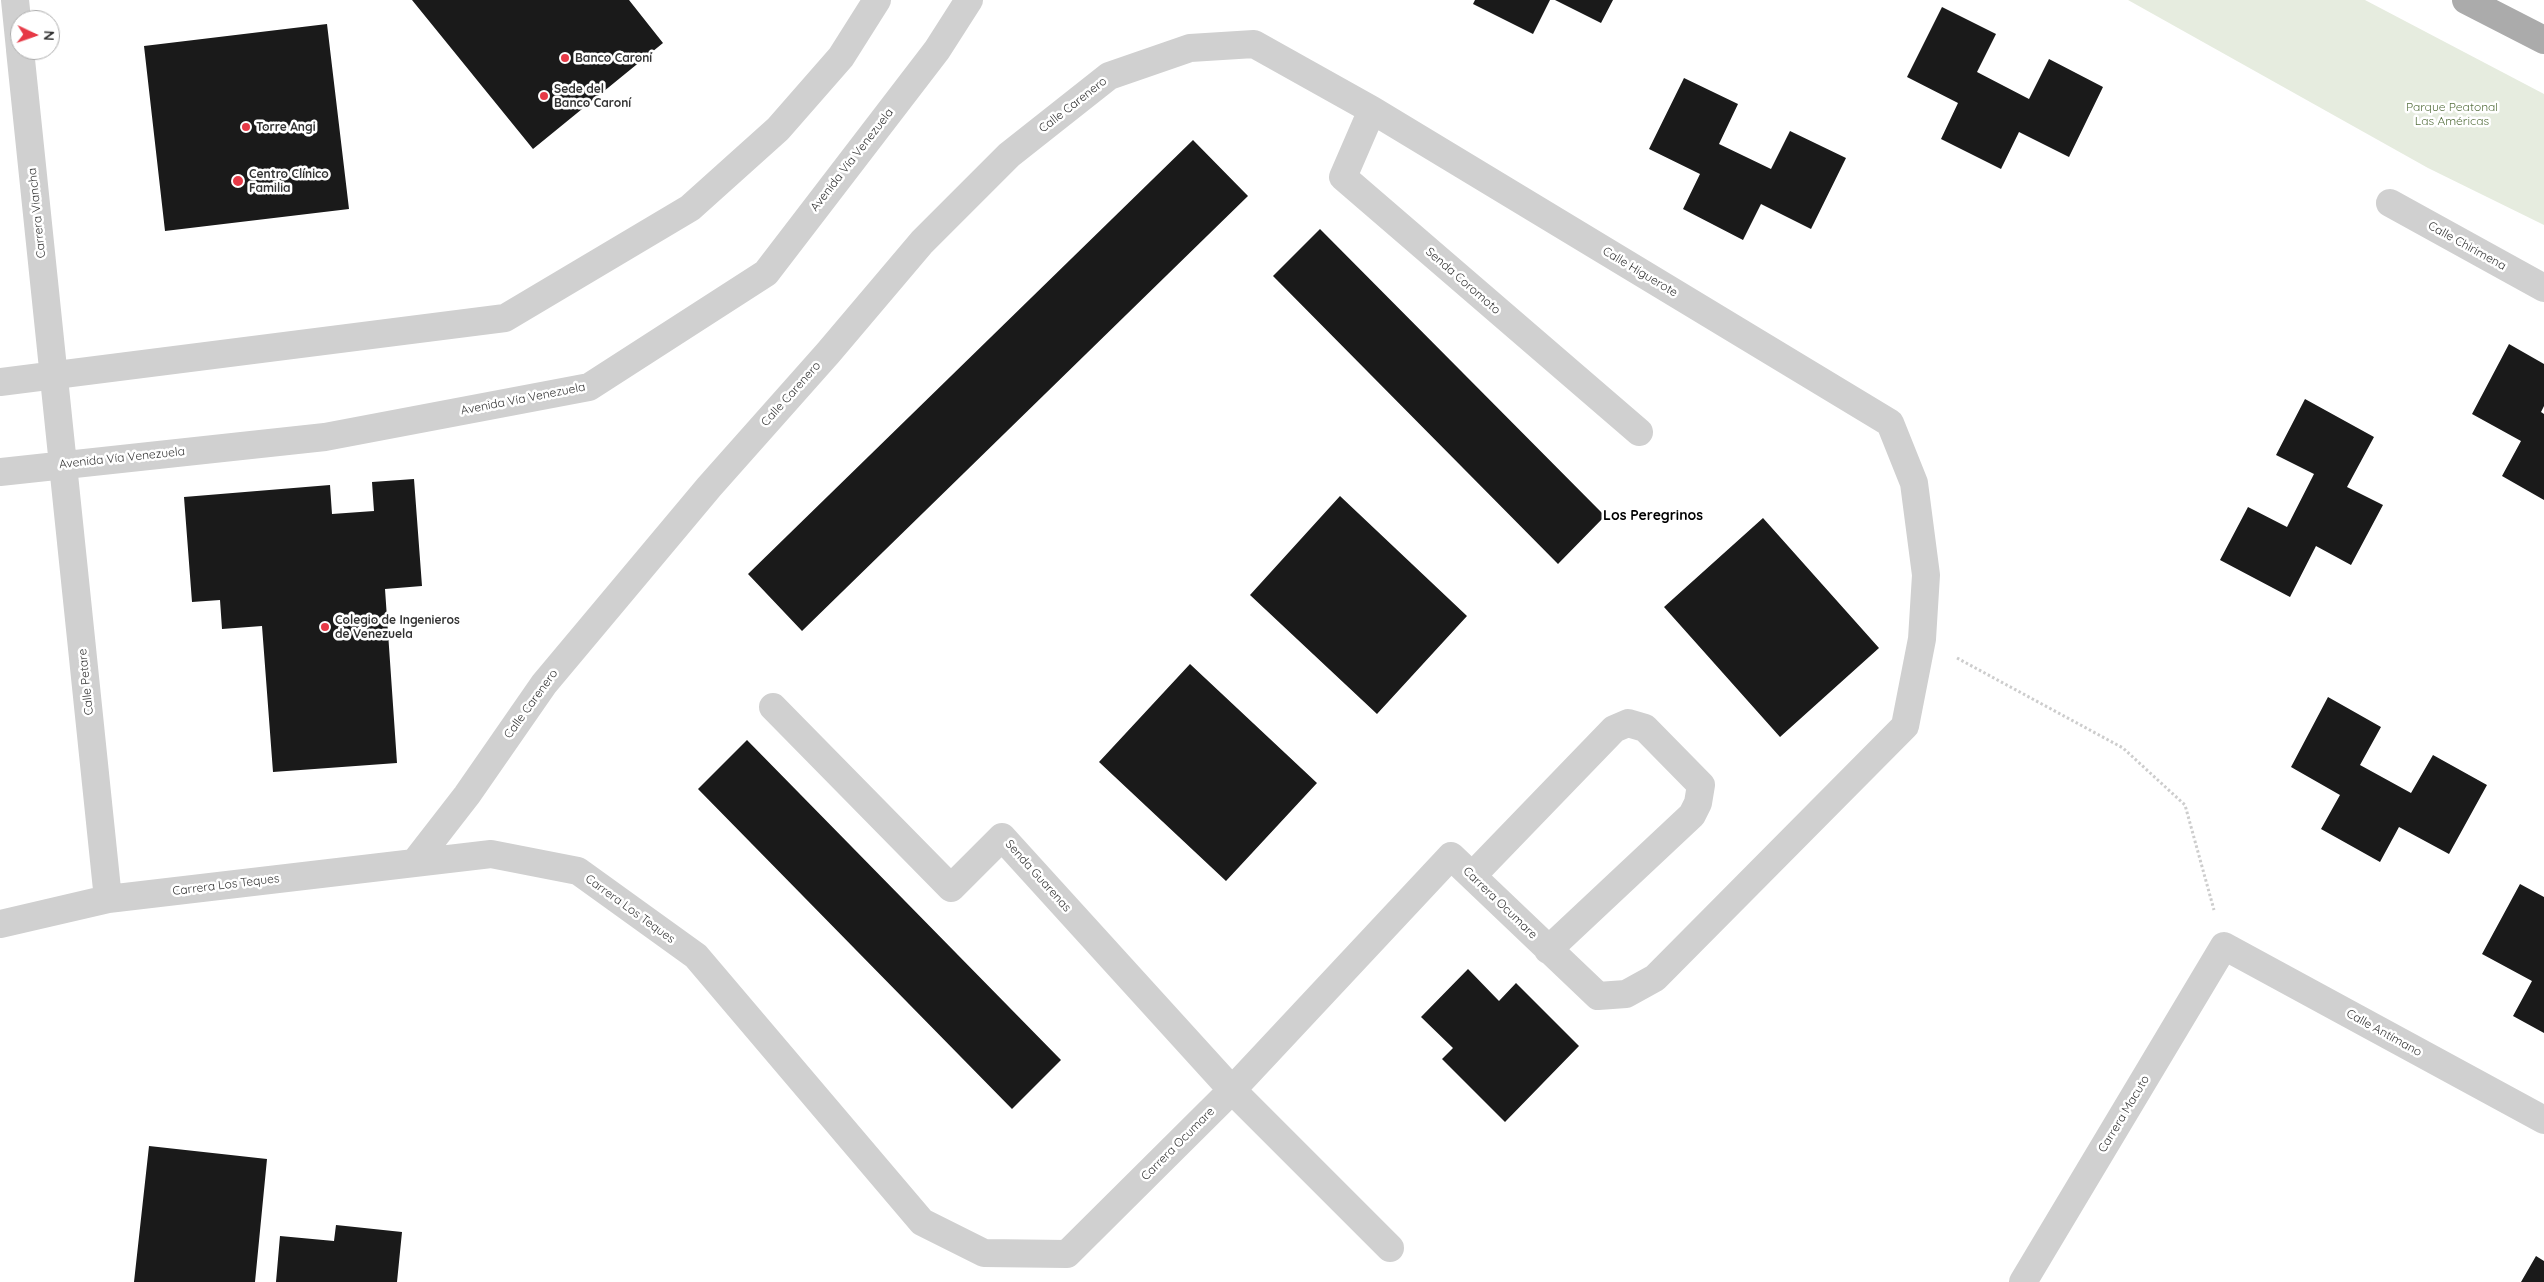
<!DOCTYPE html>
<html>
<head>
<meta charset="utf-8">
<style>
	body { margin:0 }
	#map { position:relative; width:2544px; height:1282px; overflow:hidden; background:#fff; font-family:Quicksand,sans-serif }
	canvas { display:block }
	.north { position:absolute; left:10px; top:10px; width:50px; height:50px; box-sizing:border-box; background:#fff; border:1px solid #adadad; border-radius:50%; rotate:93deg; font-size:14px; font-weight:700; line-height:20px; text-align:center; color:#333 }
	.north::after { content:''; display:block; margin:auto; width:18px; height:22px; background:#e63946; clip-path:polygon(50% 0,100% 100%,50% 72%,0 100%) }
</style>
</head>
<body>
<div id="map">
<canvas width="2544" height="1282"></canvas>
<div class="north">N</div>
</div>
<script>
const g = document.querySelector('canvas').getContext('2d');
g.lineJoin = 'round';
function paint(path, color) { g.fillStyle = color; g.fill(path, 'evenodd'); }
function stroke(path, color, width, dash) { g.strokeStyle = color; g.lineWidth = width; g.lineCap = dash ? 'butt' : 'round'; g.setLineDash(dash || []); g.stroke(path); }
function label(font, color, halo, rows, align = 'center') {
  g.font = font + ' Quicksand,sans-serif'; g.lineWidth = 5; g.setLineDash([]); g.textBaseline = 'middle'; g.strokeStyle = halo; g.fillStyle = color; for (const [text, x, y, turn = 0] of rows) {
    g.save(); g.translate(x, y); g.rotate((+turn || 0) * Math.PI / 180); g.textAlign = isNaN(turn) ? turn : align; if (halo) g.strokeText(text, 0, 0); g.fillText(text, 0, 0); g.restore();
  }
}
paint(new Path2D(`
	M2128,0H2365L2544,94V225L2428,168Z`), '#e6ecdf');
paint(new Path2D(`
	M412,0H629L663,43L533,149Z
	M1475,0H1550L1533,34L1473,4Z
	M1555,0H1613L1601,23Z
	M1942,7L1996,34L1977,72L2029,99L2049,59L2103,87L2069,157L2019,132L2001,169L1941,139L1958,103L1907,77Z
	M327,24L349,209L165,231L144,46Z
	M1684,78L1738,104L1719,144L1771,169L1790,131L1846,158L1811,229L1761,204L1743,240L1683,209L1700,174L1649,149Z
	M1193,140L1248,196L802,631L748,574Z
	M1320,229L1605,516L1558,564L1273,276Z
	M2509,344L2544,364V406L2541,412L2544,414V500L2502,476L2521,441L2472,414Z
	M2305,399L2374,437L2347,487L2383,505L2351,565L2316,546L2290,597L2220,560L2248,507L2287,527L2314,474L2276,455Z
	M414,479L422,586L385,589L397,763L273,772L262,626L222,629L220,600L192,602L184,497L330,485L332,514L374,511L372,482Z
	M1340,496L1467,616L1377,714L1250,595Z
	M1763,518L1879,648L1780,737L1664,607Z
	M1190,664L1317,783L1226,881L1099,762Z
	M2328,697L2381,727L2360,765L2411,793L2433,755L2487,785L2449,854L2399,827L2380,862L2321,829L2340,795L2291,767Z
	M747,740L1061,1060L1012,1109L698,789Z
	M2520,884L2544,897V1033L2513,1016L2532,981L2482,954Z
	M1468,969L1499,1001L1516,983L1579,1046L1505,1122L1442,1059L1453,1048L1421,1017Z
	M149,1146L267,1159L255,1282H134Z
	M336,1225L402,1232L397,1282H276L280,1236L334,1241Z
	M2536,1256L2544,1261V1282H2521Z`), '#1a1a1a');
stroke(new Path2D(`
	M1957,658L2123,748L2185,805L2214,910`), '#cdcdcd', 3, [2.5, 2.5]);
stroke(new Path2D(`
	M15,0L20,49
	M20,50L108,899
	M1372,110L1343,177L1639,432
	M2390,203L2544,288
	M0,382L505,318L690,208L778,129L841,57L877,0
	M0,472L325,437L589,387L766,273L937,50L969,0
	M773,707L951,888L1002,837L1232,1090L1390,1248
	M1472,876L1614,729L1628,723L1645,728L1701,785L1698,803L1692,815L1548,950
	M0,924L108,899L491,854L578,871L696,956L922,1222L984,1253L1067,1254L1232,1090L1451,856L1598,996L1626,994L1655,978L1905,726L1922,639L1926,575L1914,483L1890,423L1372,110L1254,44L1190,48L1109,76L1009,155L922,242L828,353L709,487L544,684L467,795L415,862
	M2023,1282L2224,946L2544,1120`), '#d0d0d0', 28);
stroke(new Path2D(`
	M2466,0L2544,40`), '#ababab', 28);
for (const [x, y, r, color] of [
	[565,58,5,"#e63946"],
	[544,96,5,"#e63946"],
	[246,127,5,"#e63946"],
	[238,181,6,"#e63946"],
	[325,627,5,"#e63946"]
]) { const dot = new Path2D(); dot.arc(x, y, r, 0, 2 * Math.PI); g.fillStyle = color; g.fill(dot); stroke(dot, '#fff', 2); }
label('bold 12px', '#333', '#fff', [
	["Banco Caroní",575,58],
	["Sede del",554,89],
	["Banco Caroní",554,103],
	["Torre Angi",256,127],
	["Centro Clínico",249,174],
	["Familia",249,188],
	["Colegio de Ingenieros",335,620],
	["de Venezuela",335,634]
], 'left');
label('12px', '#333', '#fff', [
	["Calle Carenero",1073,105,-38],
	["Avenida Vía Venezuela",852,160,-52],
	["Carrera Viancha",37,213,-96],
	["Calle Chirimena",2467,246,29],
	["Calle Higuerote",1640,272,31],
	["Senda Coromoto",1463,281,41],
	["Calle Carenero",791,394,-48],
	["Avenida Vía Venezuela",523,399,-11],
	["Avenida Vía Venezuela",122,458,-6],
	["Calle Petare",86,682,-96],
	["Calle Carenero",531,704,-54],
	["Senda Guarenas",1038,876,48],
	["Carrera Los Teques",226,885,-7],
	["Carrera Ocumare",1500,903,44],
	["Carrera Los Teques",630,909,36],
	["Calle Antímano",2384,1033,29],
	["Carrera Macuto",2124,1114,-59],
	["Carrera Ocumare",1178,1144,-45]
]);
label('12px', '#56703f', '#fff', [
	["Parque Peatonal",2452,107],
	["Las Américas",2452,121]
]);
label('bold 14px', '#000', '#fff', [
	["Los Peregrinos",1653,516]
]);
</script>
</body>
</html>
